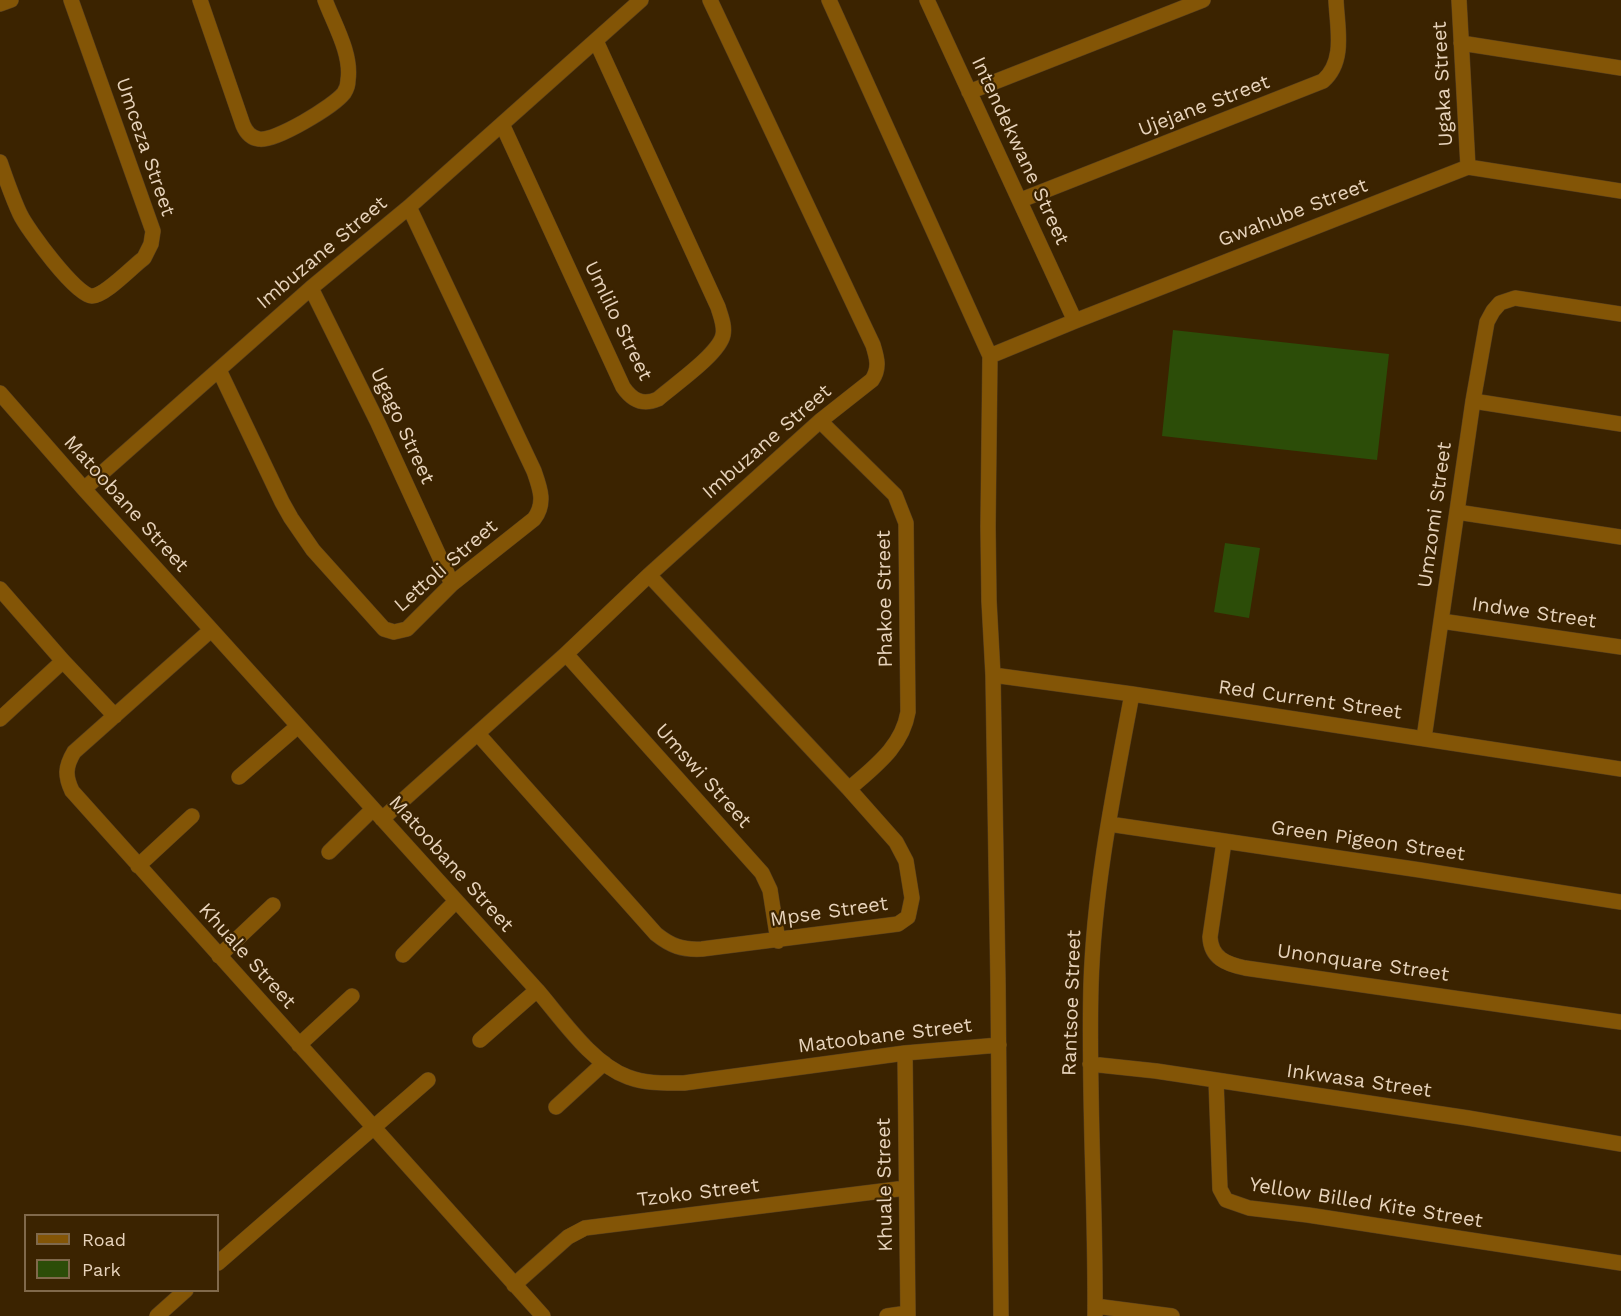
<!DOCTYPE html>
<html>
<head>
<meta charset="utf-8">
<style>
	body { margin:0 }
	#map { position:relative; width:1621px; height:1316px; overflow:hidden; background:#3b2300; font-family:"Work Sans",sans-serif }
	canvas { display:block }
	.legend { position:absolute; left:24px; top:1214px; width:195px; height:78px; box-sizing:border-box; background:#3b2300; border:2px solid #80694b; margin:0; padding:8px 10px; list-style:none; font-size:18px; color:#e7d3bb }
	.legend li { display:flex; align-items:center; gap:12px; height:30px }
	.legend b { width:30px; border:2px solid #80694b }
</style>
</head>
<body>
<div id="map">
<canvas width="1621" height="1316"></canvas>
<ul class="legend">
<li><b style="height:8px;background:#835506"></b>Road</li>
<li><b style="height:16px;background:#2c4d08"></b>Park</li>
</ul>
</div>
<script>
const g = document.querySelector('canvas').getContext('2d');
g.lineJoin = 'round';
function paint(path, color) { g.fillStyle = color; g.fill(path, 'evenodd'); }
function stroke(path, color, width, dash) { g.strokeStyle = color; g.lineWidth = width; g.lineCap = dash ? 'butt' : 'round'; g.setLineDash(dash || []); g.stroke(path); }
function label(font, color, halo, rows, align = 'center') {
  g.font = font + ' "Work Sans",sans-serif'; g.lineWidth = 4.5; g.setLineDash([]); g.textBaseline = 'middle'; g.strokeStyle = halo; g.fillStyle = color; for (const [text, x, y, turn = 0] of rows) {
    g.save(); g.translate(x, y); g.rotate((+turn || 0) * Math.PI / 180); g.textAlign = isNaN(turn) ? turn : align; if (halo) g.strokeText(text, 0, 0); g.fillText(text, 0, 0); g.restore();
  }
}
paint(new Path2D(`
	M1173,330L1389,354L1377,460L1162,436Z
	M1225,543L1260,548L1249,618L1214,612Z`), '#2c4d08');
const minor = new Path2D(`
	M200,0L243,125C246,132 251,138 259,139C275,142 334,106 344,93C346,90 348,84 348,80C352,54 334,24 325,0
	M829,0L990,356L988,527L989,601L993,675L998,984L1001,1316
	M927,0L1075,321
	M1459,0L1468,167
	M0,4L11,0
	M1461,43L1621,68
	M969,92L1203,0
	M502,124L623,387C632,400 642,406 658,399C674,385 719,354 723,335C725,326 721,317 718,307L596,41
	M0,162C6,179 12,197 20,214C27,229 77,297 92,296C105,296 133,266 144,258L151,244L153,231L71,0
	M1021,200L1323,81C1346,61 1337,27 1336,0
	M311,288L378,423L452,584
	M990,356L1075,321L1468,167L1621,191
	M219,370L282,502L291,518L313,550L384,629L394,632L407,629L452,584L534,519C546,503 540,488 534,471L409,207
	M0,393L84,489L537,990C562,1019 592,1064 628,1077C647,1084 665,1083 684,1083L905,1053L999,1045
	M1473,401L1621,424
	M820,421L895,495L906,523L908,712C902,747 875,766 849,789
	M84,489L311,288L409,207L641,0
	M1457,512L1621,537
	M0,589L63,661L115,716
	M1441,621L1621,647
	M211,630L74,752C65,767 65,776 72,791L543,1316
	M566,654L762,873L770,890L778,941
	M993,675L1132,694L1621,769
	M0,719L63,661
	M478,734L656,934C671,946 682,950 702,949L898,924L908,917L912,898L906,861L896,842L849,789L649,575
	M1424,738L1473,401L1487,322L1493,311L1500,303L1515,298L1621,314
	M239,777L298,726
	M382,819L566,654L649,575L820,421L872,380C880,368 877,358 873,345L710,0
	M1109,824L1420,870L1621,902
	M1224,842L1210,937C1211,958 1226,964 1245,968L1621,1022
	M329,852L373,809
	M138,866L192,816
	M403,955L456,901
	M219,956L273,905
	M480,1040L537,990
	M299,1045L352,996
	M905,1053L908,1316
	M1090,1064L1156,1071L1468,1118L1621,1144
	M1216,1080L1220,1189L1226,1200L1249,1208L1308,1215L1621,1263
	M556,1107L604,1063
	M218,1263L428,1080
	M514,1285L568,1237L585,1228L906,1188
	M1095,1306L1172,1316
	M157,1316L186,1290
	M887,1316L908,1313
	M1095,1316C1096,1206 1088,1095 1091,985C1094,887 1114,790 1132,694`);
stroke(minor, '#573f1e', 16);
stroke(minor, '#835506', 15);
label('20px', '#e7d3bb', '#3b2300', [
	["Ugaka Street",1443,84,-93],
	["Ujejane Street",1204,106,-21],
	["Umceza Street",145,147,71],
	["Intendekwane Street",1020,151,65],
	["Gwahube Street",1293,213,-21],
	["Imbuzane Street",322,253,-40],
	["Umlilo Street",618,321,64],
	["Ugago Street",402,426,65],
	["Imbuzane Street",767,442,-41],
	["Matoobane Street",126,504,48],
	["Umzomi Street",1435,515,-82],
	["Lettoli Street",446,566,-41],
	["Phakoe Street",885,599,-91],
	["Indwe Street",1534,613,8],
	["Red Current Street",1310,700,8],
	["Umswi Street",703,776,48],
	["Green Pigeon Street",1368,841,8],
	["Matoobane Street",451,864,48],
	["Mpse Street",829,912,-8],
	["Khuale Street",247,956,48],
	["Unonquare Street",1363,963,8],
	["Rantsoe Street",1072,1003,-88],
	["Matoobane Street",885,1036,-7],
	["Inkwasa Street",1359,1081,8],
	["Khuale Street",885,1185,-91],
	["Tzoko Street",698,1193,-7],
	["Yellow Billed Kite Street",1366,1203,9]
]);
</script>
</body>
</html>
